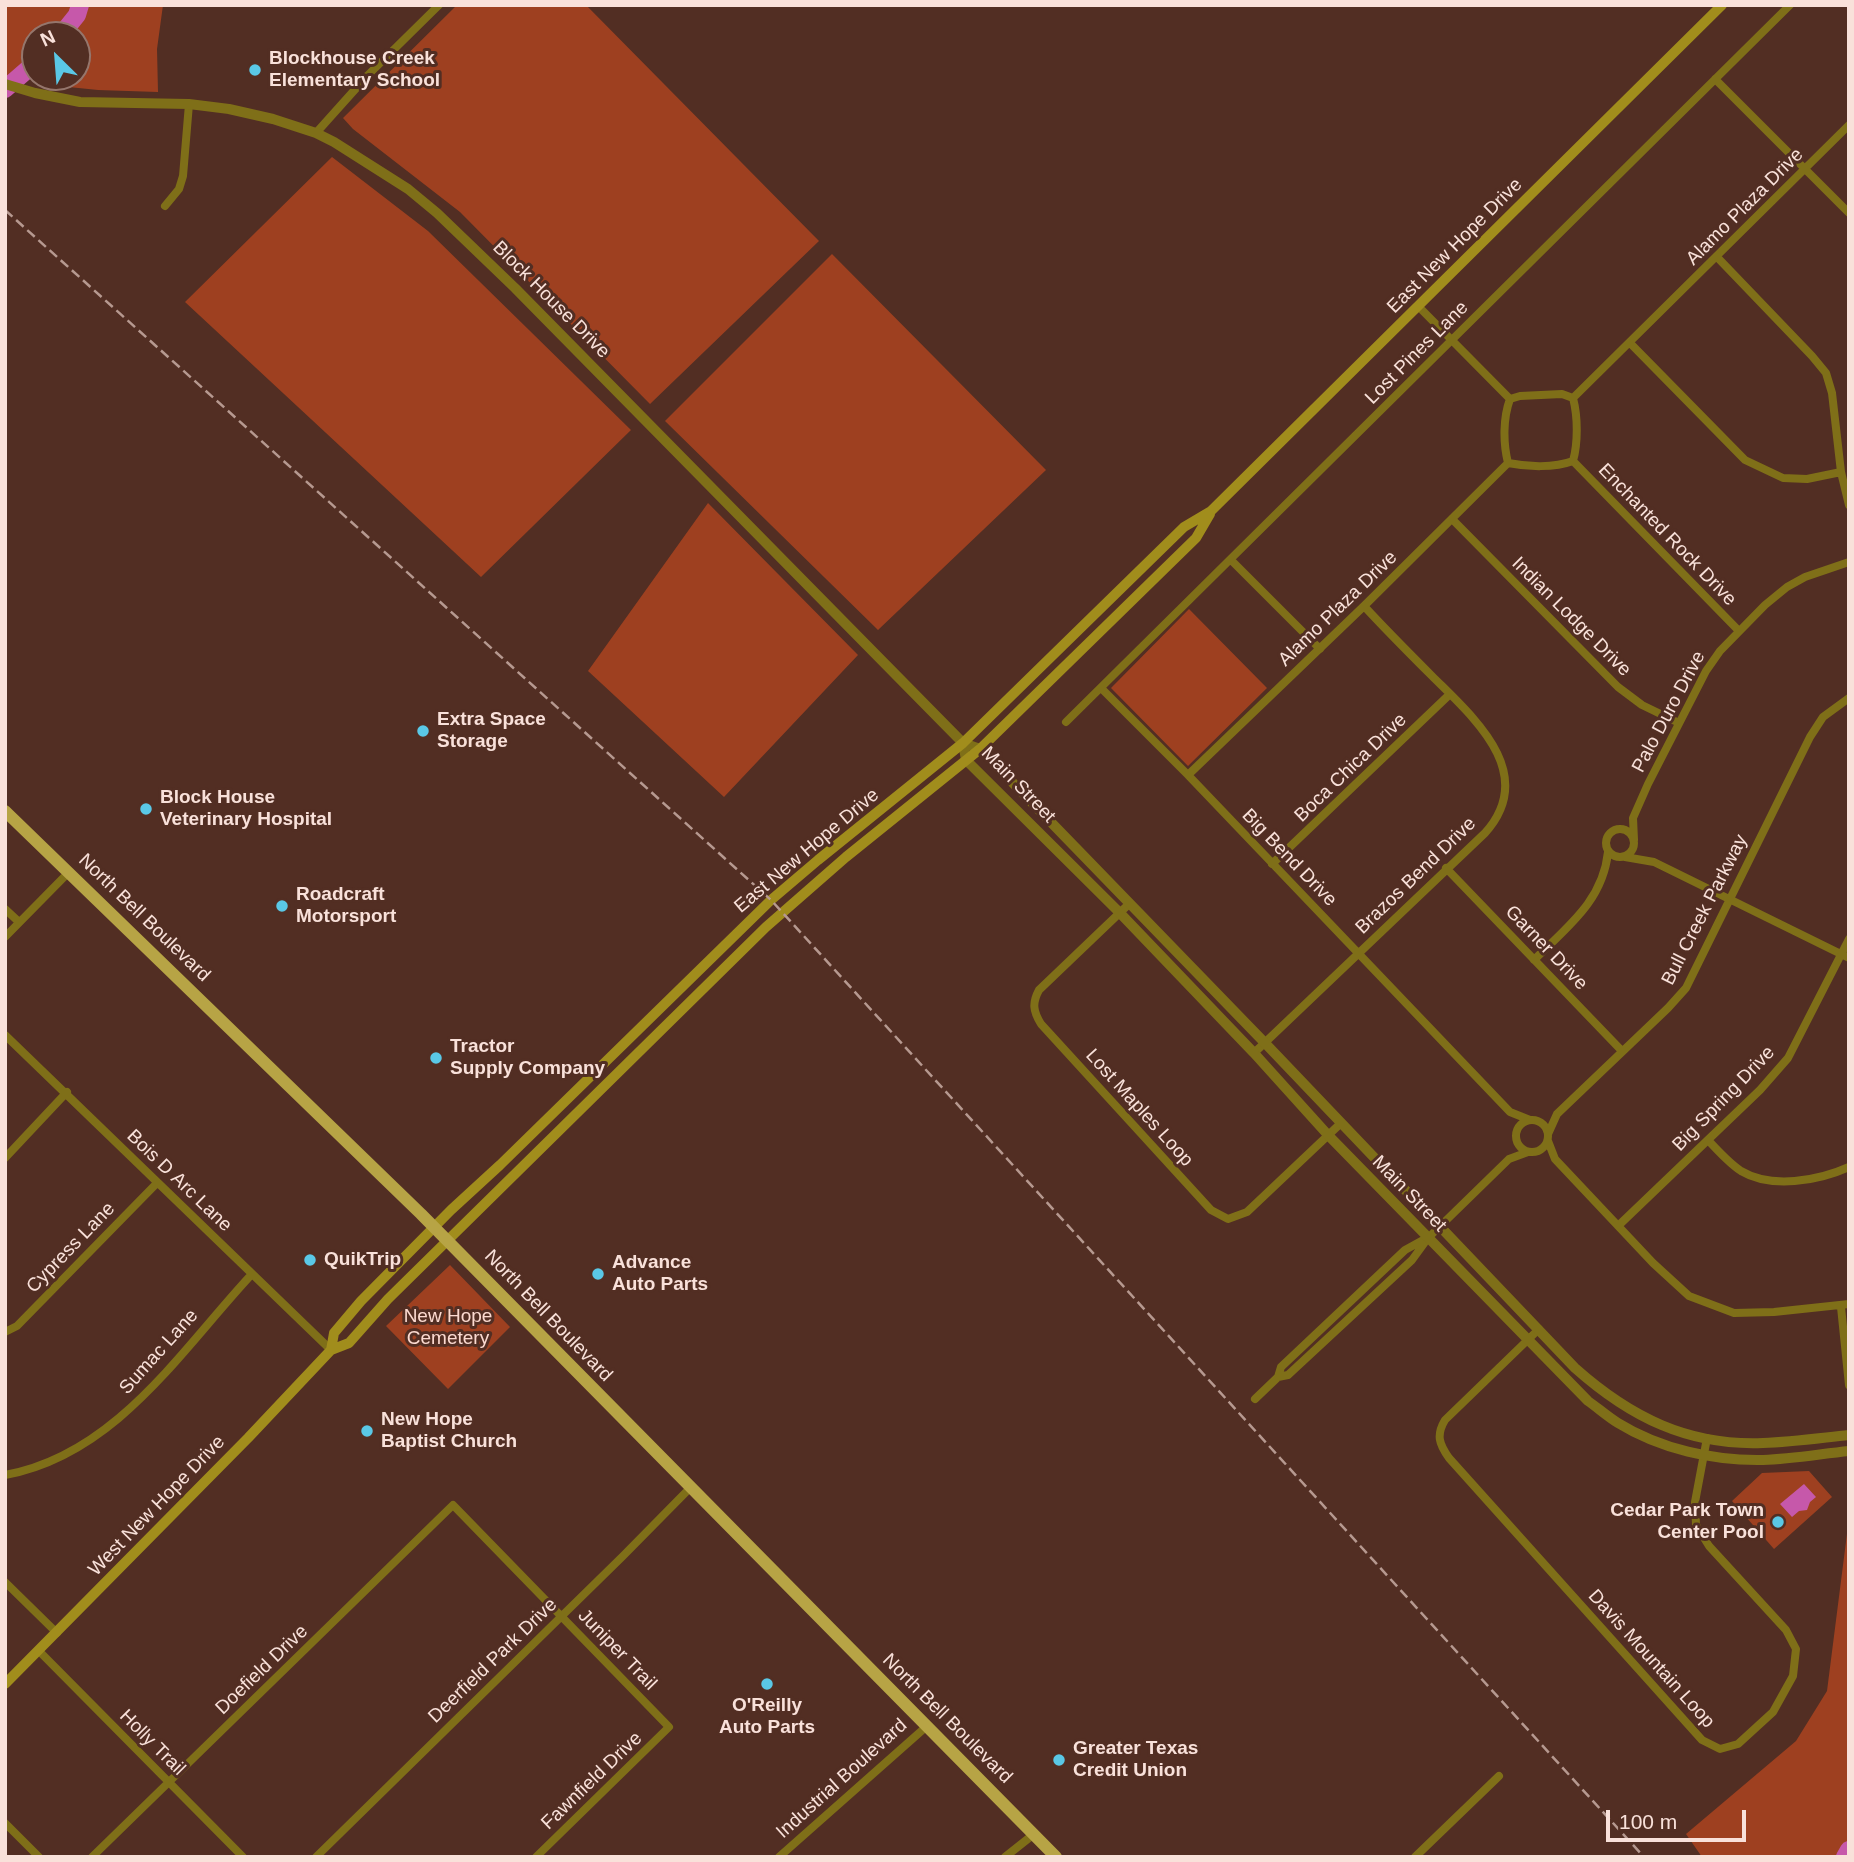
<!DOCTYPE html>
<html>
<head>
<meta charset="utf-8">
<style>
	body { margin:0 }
	#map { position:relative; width:1854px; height:1862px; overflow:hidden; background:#522e23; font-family:Arial,sans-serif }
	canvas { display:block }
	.frame { position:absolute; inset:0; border:7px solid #f9e1da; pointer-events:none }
	.north { position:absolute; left:21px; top:21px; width:70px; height:70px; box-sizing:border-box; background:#522e23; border:2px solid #95766c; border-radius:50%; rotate:335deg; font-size:19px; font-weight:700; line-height:28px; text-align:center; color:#f9e1da }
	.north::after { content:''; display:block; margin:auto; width:24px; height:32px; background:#5ac8e6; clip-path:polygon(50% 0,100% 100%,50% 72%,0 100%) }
	.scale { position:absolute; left:1606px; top:1810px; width:140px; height:32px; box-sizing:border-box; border:4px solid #f9e1da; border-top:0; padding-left:9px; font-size:21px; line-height:24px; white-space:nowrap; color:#f9e1da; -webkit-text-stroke:5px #522e23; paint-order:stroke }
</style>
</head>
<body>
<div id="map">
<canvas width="1854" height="1862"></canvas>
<div class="frame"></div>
<div class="north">N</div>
<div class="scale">100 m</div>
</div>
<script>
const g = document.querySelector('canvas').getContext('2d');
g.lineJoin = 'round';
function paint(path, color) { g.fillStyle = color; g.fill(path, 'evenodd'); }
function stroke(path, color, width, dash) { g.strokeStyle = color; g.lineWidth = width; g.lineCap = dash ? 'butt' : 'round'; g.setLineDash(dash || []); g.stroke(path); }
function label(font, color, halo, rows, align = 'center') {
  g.font = font + ' Arial,sans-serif'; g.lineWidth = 6; g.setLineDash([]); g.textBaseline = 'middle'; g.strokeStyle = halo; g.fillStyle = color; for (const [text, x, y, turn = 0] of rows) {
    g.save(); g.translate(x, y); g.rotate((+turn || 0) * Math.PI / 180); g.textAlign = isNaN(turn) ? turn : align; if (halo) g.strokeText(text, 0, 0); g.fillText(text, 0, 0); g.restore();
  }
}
paint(new Path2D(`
	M5,5H163L157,49L158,92L98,90L49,85L20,73L5,89ZM35,35H77V77H35Z
	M457,5H586L819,241L650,404L460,212L353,129L343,118Z
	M332,157L428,231L631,430L481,577L185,302Z
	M832,254L1046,470L878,630L665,421Z
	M708,503L858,655L724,797L588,671Z
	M1189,609L1267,688L1188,766L1111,688Z
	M450,1265L510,1327L448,1389L386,1326Z
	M1809,1471L1832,1497L1774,1549L1732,1501L1762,1473Z
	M1849,1518V1857H1702L1686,1834L1796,1741L1827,1691Z`), '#9e4020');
paint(new Path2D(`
	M1804,1484L1816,1497L1810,1502L1807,1510L1799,1511L1792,1517L1780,1504Z`), '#c658aa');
stroke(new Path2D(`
	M61,35L77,15L80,5
	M5,89L35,63
	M1845,1857L1849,1850`), '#c658aa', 18);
stroke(new Path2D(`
	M1715,79L1849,213
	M316,133L368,75L439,5
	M165,206L179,189L183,176L189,104
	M1717,257L1812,356L1826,373L1832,393L1841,472L1849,505
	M1419,307L1510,399
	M1630,343L1745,460L1783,478L1807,479L1841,472
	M1562,394L1573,398C1578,417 1578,443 1573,461C1554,468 1528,467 1508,463C1503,443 1503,418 1510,399L1520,396Z
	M1573,398L1849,125
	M1573,461L1739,631
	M1452,519L1618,687L1642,705L1679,723
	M1231,560L1320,649
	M1101,688L1188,775L1510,1112L1530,1120
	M1066,722L1790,5
	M1188,775L1364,606L1508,463
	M1606 843a14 14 0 1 1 28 0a14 14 0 1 1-28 0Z
	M1634,840L1633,818L1648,784L1706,671L1720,651L1765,605L1787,587L1805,577L1849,562
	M1625,857L1654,862L1849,958
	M1272,864L1450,694
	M1446,868L1622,1051
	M1130,903L1039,990C1032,1003 1033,1011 1041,1024L1211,1210L1228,1219L1247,1212L1340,1124
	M5,909L19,922
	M5,937L69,872
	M1534,960C1567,927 1603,901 1608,852
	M5,1035L331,1350
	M1254,1053L1485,833C1539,773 1473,717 1432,676C1409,653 1386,630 1364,606
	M1516 1136a16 16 0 1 1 32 0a16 16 0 1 1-32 0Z
	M1548,1134L1557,1114L1668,1008L1686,988L1810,737L1823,717L1849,698
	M1708,1140C1718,1151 1729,1163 1741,1171C1771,1189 1818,1181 1849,1167
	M1548,1141L1555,1159L1653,1263L1689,1296L1734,1313L1774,1312L1849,1304
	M5,1158L67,1092
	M1618,1226L1760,1090L1788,1058L1849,939
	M1841,1307L1849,1385
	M1539,1329L1445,1420C1436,1435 1439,1444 1449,1458L1702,1740L1720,1749L1738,1744L1773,1712L1793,1676L1796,1649L1786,1630L1709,1546L1696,1525L1695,1502L1707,1438
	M5,1332L17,1326L157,1183
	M1278,1377L1281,1367L1405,1250L1425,1239
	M1255,1399L1278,1377L1288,1375L1412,1260L1428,1238L1509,1159L1528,1152
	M5,1475C116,1455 181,1350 252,1274
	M5,1582L57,1633
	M38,1650L243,1857
	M5,1823L39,1857
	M92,1857L453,1505L669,1727L536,1857
	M316,1857L623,1556L691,1487
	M779,1857L927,1726
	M1005,1857L1034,1834
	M1415,1857L1499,1776`), '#7f6f18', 8);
stroke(new Path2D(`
	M5,84L35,93L80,102L189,104L229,109L273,119L316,133L334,142L408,189L437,213L515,288L963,743L980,749L1264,1042L1575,1368C1630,1417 1688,1446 1763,1443C1792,1442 1820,1438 1849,1435
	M963,743L966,760L1119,912L1254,1053L1328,1135L1588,1401C1598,1408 1608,1417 1618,1423C1660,1449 1714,1461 1763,1460C1792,1459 1820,1454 1849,1451`), '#7f6f18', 10);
stroke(new Path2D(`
	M331,1350L334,1333L361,1301L451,1210L500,1165L771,900L818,860L963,743L1184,527L1211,511L1722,5
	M5,1684L248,1438L331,1350L349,1343L388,1299L766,927L846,857L980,749L1196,538L1210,514`), '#a18d1c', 10);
stroke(new Path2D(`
	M5,811L421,1214L1056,1857`), '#b7a445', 12);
stroke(new Path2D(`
	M5,210L771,900L1644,1857`), '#b69990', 2.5, [10, 5]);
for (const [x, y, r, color] of [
	[255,70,7,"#5ac8e6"],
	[423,731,7,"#5ac8e6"],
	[146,809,7,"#5ac8e6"],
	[282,906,7,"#5ac8e6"],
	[436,1058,7,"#5ac8e6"],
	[310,1260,7,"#5ac8e6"],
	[598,1274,7,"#5ac8e6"],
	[367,1431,7,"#5ac8e6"],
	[1778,1522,7,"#5ac8e6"],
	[767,1684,7,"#5ac8e6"],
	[1059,1760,7,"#5ac8e6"]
]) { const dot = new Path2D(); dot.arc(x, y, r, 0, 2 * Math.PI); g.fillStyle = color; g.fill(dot); stroke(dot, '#522e23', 2.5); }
label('bold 19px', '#f9e1da', '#522e23', [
	["Blockhouse Creek",269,59],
	["Elementary School",269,81],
	["Extra Space",437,720],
	["Storage",437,742],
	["Block House",160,798],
	["Veterinary Hospital",160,820],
	["Roadcraft",296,895],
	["Motorsport",296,917],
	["Tractor",450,1047],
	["Supply Company",450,1069],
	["QuikTrip",324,1260],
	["Advance",612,1263],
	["Auto Parts",612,1285],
	["New Hope",381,1420],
	["Baptist Church",381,1442],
	["Cedar Park Town",1764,1511,"right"],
	["Center Pool",1764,1533,"right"],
	["O'Reilly",767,1706,"center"],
	["Auto Parts",767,1728,"center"],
	["Greater Texas",1073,1749],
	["Credit Union",1073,1771]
], 'left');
label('19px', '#f9e1da', '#522e23', [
	["Alamo Plaza Drive",1745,207,-45],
	["East New Hope Drive",1455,246,-45],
	["Block House Drive",551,300,45],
	["Lost Pines Lane",1417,353,-45],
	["Enchanted Rock Drive",1667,535,46],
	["Alamo Plaza Drive",1338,609,-44],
	["Indian Lodge Drive",1571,617,45],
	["Palo Duro Drive",1669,712,-62],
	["Boca Chica Drive",1351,768,-44],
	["Main Street",1018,785,46],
	["East New Hope Drive",807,851,-40],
	["Big Bend Drive",1289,858,46],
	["Brazos Bend Drive",1416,876,-44],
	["Bull Creek Parkway",1705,910,-63],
	["North Bell Boulevard",144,918,44],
	["Garner Drive",1546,948,46],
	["Big Spring Drive",1724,1099,-46],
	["Lost Maples Loop",1139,1108,48],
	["Bois D Arc Lane",179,1181,44],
	["Main Street",1409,1194,46],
	["Cypress Lane",71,1248,-46],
	["North Bell Boulevard",548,1316,46],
	["Sumac Lane",159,1352,-48],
	["West New Hope Drive",157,1506,-46],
	["Juniper Trail",617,1650,46],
	["Davis Mountain Loop",1651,1659,48],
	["Deerfield Park Drive",493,1661,-44],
	["Doefield Drive",262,1670,-44],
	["North Bell Boulevard",947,1719,45],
	["Holly Trail",152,1743,45],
	["Industrial Boulevard",842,1779,-42],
	["Fawnfield Drive",592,1781,-44]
]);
label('19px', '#fcdad0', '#522e23', [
	["New Hope",448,1317],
	["Cemetery",448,1339]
]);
</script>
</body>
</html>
